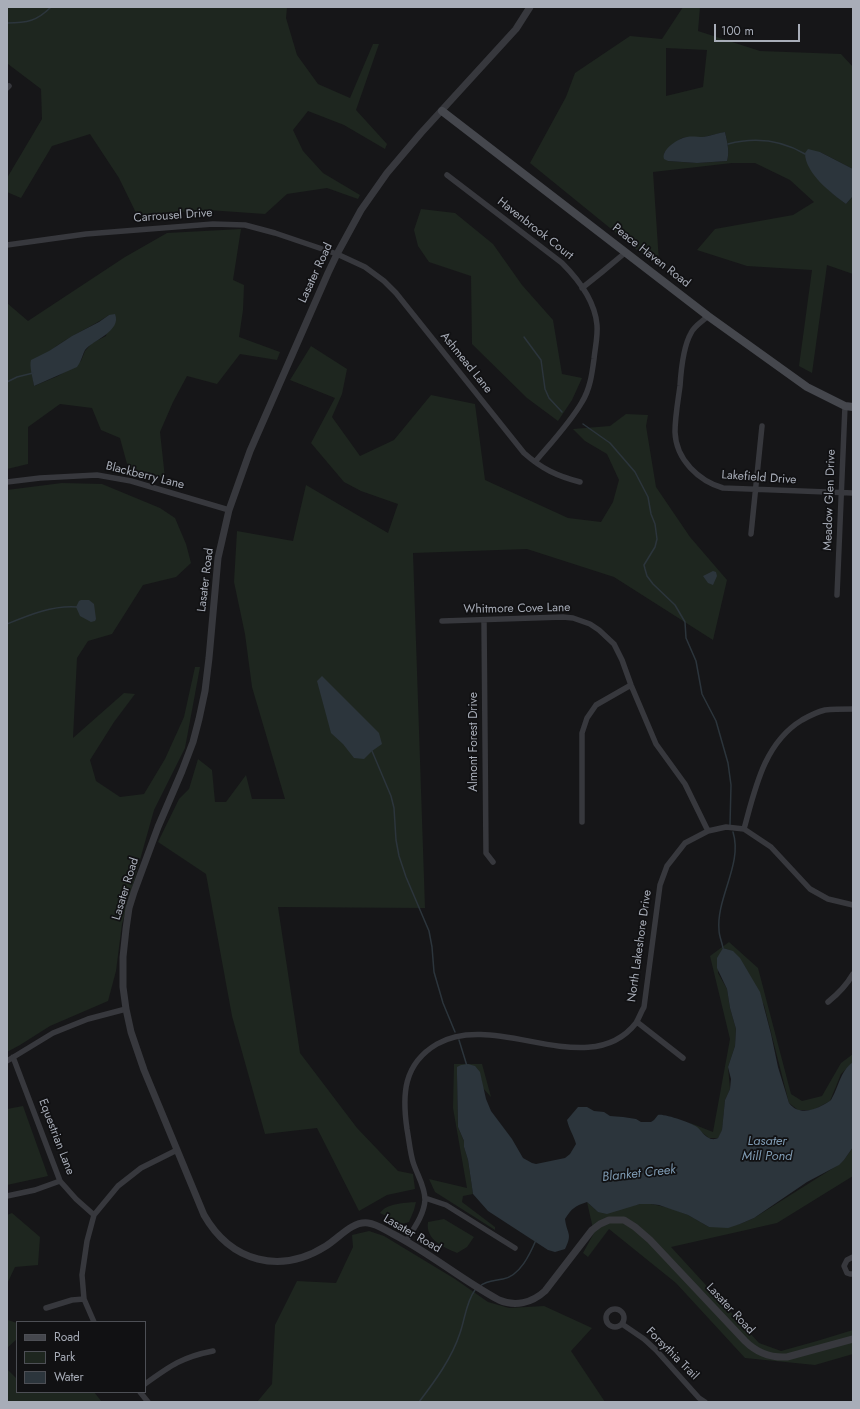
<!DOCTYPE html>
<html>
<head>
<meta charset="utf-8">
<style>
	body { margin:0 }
	#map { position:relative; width:860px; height:1409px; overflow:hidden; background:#161618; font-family:Jost,sans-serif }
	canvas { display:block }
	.frame { position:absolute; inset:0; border:8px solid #a8adb8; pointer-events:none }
	.legend { position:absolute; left:16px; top:1321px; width:130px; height:72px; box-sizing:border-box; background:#111113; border:1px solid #4d4f55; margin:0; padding:5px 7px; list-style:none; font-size:12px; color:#a8adb8 }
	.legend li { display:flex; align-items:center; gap:8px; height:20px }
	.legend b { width:20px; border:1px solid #4d4f55 }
	.scale { position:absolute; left:714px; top:24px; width:86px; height:18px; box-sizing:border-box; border:2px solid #a8adb8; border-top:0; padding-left:5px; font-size:12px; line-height:14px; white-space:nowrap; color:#a8adb8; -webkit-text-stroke:3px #111113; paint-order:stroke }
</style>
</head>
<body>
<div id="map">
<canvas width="860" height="1409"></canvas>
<div class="frame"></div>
<ul class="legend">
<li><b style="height:5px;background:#45474d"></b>Road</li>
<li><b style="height:11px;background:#1e261f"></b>Park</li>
<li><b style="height:11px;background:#2c353c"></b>Water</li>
</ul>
<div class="scale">100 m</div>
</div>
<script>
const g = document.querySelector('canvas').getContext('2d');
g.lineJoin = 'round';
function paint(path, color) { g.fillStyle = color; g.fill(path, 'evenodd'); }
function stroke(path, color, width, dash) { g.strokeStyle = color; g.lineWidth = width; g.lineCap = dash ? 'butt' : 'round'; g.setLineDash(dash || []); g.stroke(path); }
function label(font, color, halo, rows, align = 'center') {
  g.font = font + ' Jost,sans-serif'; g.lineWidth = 3.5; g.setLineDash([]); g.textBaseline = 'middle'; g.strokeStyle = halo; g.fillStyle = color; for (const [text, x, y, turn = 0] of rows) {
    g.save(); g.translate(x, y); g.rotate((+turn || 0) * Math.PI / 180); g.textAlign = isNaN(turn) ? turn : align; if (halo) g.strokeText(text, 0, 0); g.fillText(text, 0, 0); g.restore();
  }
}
paint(new Path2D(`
	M7,7H287L286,18L297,55L318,84L350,98L373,44H379L356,110L387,144L385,149L344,125L308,111L293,130L303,151L323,173L360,195L358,199L327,188L287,194L265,214L208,210L137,215L119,178L90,134L52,146L21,198L7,192V178L42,119L41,89L8,64L7,65Z
	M683,7H700L698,31L760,51L841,54L853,67V169L820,152L816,177L833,194L846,204L853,196V274L827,265L812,373L799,366L812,270L747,266L697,250L715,229L793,215L814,202L790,180L755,163H732L653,172L659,262L637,250L530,163L566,97L575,73L630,36L662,39ZM666,48L707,50L703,87L666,96ZM725,132C727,141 730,152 727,161L697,163L668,161L664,153L670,147L682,138L688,137H704Z
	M421,209L455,213L493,244L522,285L553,320L562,374L582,378L572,400L558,421L527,398L472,344L471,276L429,262L418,246L414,230Z
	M241,229L233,280L244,285L243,310L239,337L280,352L277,360L240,354L217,384L187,376L173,402L160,432L165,478L129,471L120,438L101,430L92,408L60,404L28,427V464L7,469V303L28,321L125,257L167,233ZM109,315L106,336L92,343L85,351L81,361L58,376L34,386L32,373C38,366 43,356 50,351C68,336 90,328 109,315Z
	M311,346L347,369L342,394L332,417L360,456L394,440L431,395L475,404L485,480L568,518L601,522L613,502L619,480L607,454L585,441L573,429L610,426L626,414L648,415L646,426L656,487L690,537L727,580L713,640L614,577L527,549L413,553L425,908L278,907L300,1053L357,1128L398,1171L413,1174L415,1189L387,1195L359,1211L317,1128L265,1134L232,1016L206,874L158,842L179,799L189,789L198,759L212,770L215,802H226L246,775L252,799H285L252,687L245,634L234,582L237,531L293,541L306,485L388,533L398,504L361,491L344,482L311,443L335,398L290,380Z
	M62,483L102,484L160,508L175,518L186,544L191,563L176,577L143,585L112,634L88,641L77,658L73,738L124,693L135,694L114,722L90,760L96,781L120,797L144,794L165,759L184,717L195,667H200L185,748L154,810L122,924L116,971L108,1001L50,1026L20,1045L7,1052V490Z
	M729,942L758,968L791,1094L802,1101L822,1096L841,1063L853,1054V1062L841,1074L830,1101L813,1110H798L789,1103L764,1005L729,950L723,948L718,973L727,989L730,1008L736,1029L735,1046L728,1067L730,1089L725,1100L722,1131L718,1138H709L690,1123L713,1132L730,1039L710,956Z
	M454,1064H482L491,1097L482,1087V1080L457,1067V1075L458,1127L464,1141V1147L468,1160L473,1194L463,1196L462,1202L495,1227V1230L435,1192L429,1179L467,1188L453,1108Z
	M23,1106L48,1176L7,1185V1109Z
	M853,1147V1176L777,1223L671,1247L759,1343L781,1351L817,1341L853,1330V1354L815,1365L745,1358L676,1283L609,1229L588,1257L583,1253L594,1233L587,1202L598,1212L640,1204H651L670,1208L688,1215L709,1227L740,1224L754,1218L838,1165L844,1160Z
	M416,1202L414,1210L409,1222L402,1224L380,1213C387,1203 404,1203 416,1202Z
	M12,1213L40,1237L38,1265L15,1267L7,1284V1215Z
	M444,1219L474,1237L467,1247L457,1253C444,1247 425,1240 428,1222Z
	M369,1231L384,1236L455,1279L488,1302L509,1308L544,1306L592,1328L571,1351L605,1402H257L272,1384L275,1325L297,1281L336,1283L353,1247L352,1235Z
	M7,1317L8,1320L17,1323V1339L7,1348Z
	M7,1369L17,1379V1392H94L102,1402H7Z`), '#1e261f');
paint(new Path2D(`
	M725,132C727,141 730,152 727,161L697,163L668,161L664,159C661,149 679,138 687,137C692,136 698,137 703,137C710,136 718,133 725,132Z
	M808,149L820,152L853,169V196L846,204C831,193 805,173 805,153Z
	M115,314C122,331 93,340 85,350C82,356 81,362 77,367L34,386C33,379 29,366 31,360L49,351L72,336L99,322L109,315Z
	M713,571L716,572L717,576L713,585L708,583L703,576Z
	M81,600H89L94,604L96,619L95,621L91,622L80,616L76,607L79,601Z
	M322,676L379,733L382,744L372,751L364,759L354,758L343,744L331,733L317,681Z
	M723,948L733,951L740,958L760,992L771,1034L778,1067L789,1103C798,1115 812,1111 823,1105C826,1103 829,1102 831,1100C839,1087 840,1071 853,1062V1147L844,1160L839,1165L807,1182L754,1218L740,1224L728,1228L709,1227L688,1215L659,1205L651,1204H640L607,1214L598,1212L587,1202C575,1206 572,1208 565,1219C567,1235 573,1233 565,1249L555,1252L548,1250L488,1211L473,1194L468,1160L464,1147V1141L458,1127L457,1075V1067L461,1065L468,1064L475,1066L480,1072L486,1099L491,1111L512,1139L523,1158L532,1163L536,1164L565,1158L570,1154L576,1144C574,1136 569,1129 567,1120L578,1107H587L594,1111L604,1112L610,1116L623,1117L636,1119L641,1122H651L654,1120L658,1115C663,1113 692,1123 697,1127C701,1130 704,1136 709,1138C712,1140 716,1139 718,1138L722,1130L725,1100L730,1089L731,1079L728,1067L735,1046L736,1029L730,1008L727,989L717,968V958Z`), '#2c353c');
stroke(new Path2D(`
	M7,23C27,23 37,21 51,7
	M728,144C755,137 781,140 805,154
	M524,337L541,360L545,389L549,398L562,412
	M7,382L17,377L33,373
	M583,424L610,443L635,472L648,497L651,514L655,524L657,539L655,547L644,565L645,569L647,576L653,584L675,605L685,622L686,638L696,661L702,694L716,721L728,763L731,785L730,825
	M7,624C29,615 53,605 77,607
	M372,751L391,796L394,808L396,840L399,856L406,877L429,931L432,947L434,972L443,1003L455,1032
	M723,948C722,942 719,936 719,930C716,898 743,864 733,832
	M459,1040L467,1066
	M480,1286C487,1280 494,1281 503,1279C520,1276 530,1254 536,1240
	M419,1402C435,1381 452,1358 460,1333C465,1319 466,1302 475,1290`), '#2c353c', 1.5);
stroke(new Path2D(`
	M7,88L9,86
	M447,175L562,263C578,279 595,301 597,325C598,336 595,348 594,359C592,374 590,389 582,402C570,423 550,444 535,462
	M7,245L86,234L213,224L245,225L275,233L337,254L365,267L384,281L396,293L524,453C542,469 557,476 580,482
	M582,288L602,272L626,252
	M708,316C703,321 694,326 691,333C683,347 681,370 680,386C678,401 675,417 675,432C676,460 699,481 723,488L853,493
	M7,482L40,478L97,475L131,481L229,510
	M751,534L762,426
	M837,595L845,406
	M484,620L486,853L493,862
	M442,621L563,617L573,618L590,624L599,630L614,644L622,660L631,685L656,744L685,784L708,831
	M582,822V733L587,718L596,705L631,685
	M744,829C755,789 764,743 802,720C809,716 817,712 825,710C834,709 844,709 853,709
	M828,1002C838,994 846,986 853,974
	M637,1022L683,1058
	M13,1057L60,1181L76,1199L94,1215
	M7,1061L53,1033L88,1019L126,1009
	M7,1196L35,1190L60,1181
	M425,1198L446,1205L515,1248
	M406,1241C414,1228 424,1215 425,1200C425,1186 417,1175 413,1162C410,1152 409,1140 407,1129C402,1095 403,1064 437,1044C496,1010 589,1083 636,1023C639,1018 641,1012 644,1007L660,885L667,866L685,843L708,831L726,827L744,829L771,847L810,889L828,899L853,905
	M853,1257L847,1260L844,1266L847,1273L850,1274H853
	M46,1308L72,1300L84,1299
	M606 1318a9 9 0 1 1 18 0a9 9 0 1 1-18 0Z
	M94,1322L84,1299L82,1275L87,1241L94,1215L118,1186L141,1168L177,1150
	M622,1324L644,1339L656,1350L699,1398L705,1402
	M145,1384C170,1366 182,1357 213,1351
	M140,1392L148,1402`), '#37383d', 5.5);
stroke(new Path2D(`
	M530,7L516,29L421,133L387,173L361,210L337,254L328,273L250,451L229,510L218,558L209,658L205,691L199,719L193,742L182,771L158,827L134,892L129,908L126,929L123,957V987L126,1009L131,1032L144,1070L204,1215C231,1262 280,1275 326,1246C339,1238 352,1221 368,1223C377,1224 385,1230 393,1234C430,1253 462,1280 499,1300C515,1307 532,1303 545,1291L592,1230L600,1224L609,1220H624L635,1227L650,1240L745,1341C757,1353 771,1358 787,1357L853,1339`), '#37383d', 7);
stroke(new Path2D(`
	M442,111L708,316L807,387L845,406L853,407`), '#45474d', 8);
label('12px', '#a8adb8', '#111113', [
	["Carrousel Drive",173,216,-4],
	["Havenbrook Court",535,229,38],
	["Peace Haven Road",651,256,38],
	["Lasater Road",316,273,-65],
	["Ashmead Lane",466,363,51],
	["Blackberry Lane",145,476,14],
	["Lakefield Drive",759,478,4],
	["Meadow Glen Drive",830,500,-88],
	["Lasater Road",206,580,-83],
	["Whitmore Cove Lane",517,609,-1],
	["Almont Forest Drive",474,742,-90],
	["Lasater Road",126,889,-73],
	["North Lakeshore Drive",640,946,-82],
	["Equestrian Lane",56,1137,69],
	["Lasater Road",412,1234,30],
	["Lasater Road",730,1309,47],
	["Forsythia Trail",672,1354,45]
]);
label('italic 13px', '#7f9bb3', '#111113', [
	["Lasater",767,1142],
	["Mill Pond",767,1157],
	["Blanket Creek",639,1174,-6]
]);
</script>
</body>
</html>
